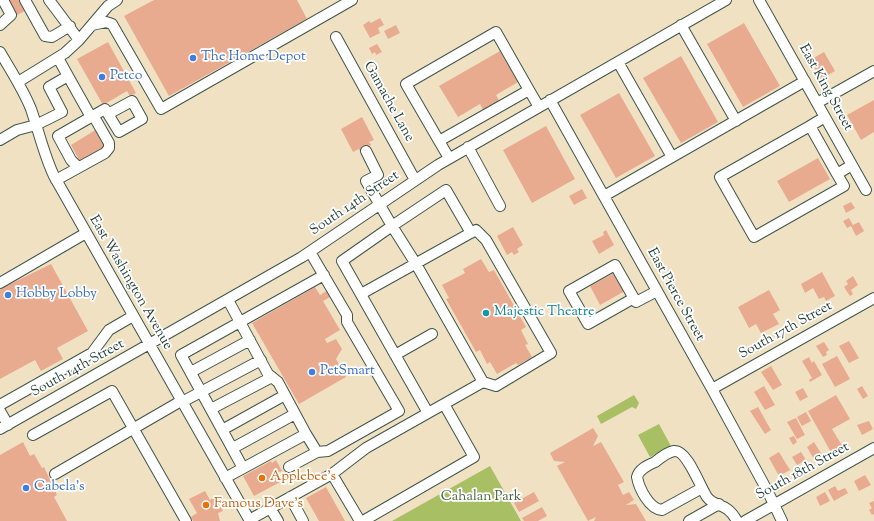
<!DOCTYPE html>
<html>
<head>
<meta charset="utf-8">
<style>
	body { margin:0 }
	canvas { display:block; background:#f0e1c3 }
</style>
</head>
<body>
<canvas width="874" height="521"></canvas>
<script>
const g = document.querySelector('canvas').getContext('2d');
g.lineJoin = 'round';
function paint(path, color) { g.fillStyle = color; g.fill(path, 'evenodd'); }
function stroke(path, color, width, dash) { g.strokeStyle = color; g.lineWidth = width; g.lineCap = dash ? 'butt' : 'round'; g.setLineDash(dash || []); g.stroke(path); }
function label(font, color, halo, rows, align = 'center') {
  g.font = font + ' "Sorts Mill Goudy",serif'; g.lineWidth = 3.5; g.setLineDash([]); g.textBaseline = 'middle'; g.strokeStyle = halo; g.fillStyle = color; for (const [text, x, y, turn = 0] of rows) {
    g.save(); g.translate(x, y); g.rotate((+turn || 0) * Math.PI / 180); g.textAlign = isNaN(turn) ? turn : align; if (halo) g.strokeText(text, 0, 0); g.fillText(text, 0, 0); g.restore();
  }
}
paint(new Path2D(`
	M634,395L639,403L636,409L632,407L601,424L597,416Z
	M659,424L671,446L650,457L638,435Z
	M490,466L521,521H392Z`), '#a8bf63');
paint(new Path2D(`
	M9,0H19L25,11L17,15Z
	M154,0H297L307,19L169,96L124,16Z
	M380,18L384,25L378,28L380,33L370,38L363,25L369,21L371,23Z
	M744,23L780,86L743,107L707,44Z
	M396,25L400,33L388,39L384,31Z
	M108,42L136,93L130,96L127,91L103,105L77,59Z
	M377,44L382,52L376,55L375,52L372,54L369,48Z
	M500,51L518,82L496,95L500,102L484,112L480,104L458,117L439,86Z
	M824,52L835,71L821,79L810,60Z
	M681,56L718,122L681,143L643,78Z
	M619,93L655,156L616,178L580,115Z
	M874,100V132L861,140L847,115Z
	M362,117L374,140L369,142L371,145L360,151L359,149L353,152L341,129Z
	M546,126L575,179L532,203L503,150Z
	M97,129L107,147L81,163L71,145Z
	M818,158L830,179L789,202L777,181Z
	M582,189L587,198L574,205L569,196Z
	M851,202L855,208L846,213L843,206Z
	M849,218L853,225L859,222L864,231L856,236L851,226L847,228L843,221Z
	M513,227L523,245L517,249L519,252L514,255L512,252L507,255L497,236Z
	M606,230L614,245L599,254L592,241L604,235L603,232Z
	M481,259L489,272L494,270L526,327L521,330L528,344L525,345L532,357L518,365L516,363L497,374L490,362L487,364L480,350L476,352L446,299L449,298L442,285L465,273L463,269Z
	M51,264L88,331L57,348L63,359L41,371L35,360L0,379V289Z
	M822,272L835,296L826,301L824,297L819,299L813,288L805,293L801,284Z
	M614,273L625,291L600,305L590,286Z
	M853,276L858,285L851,290L853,294L850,296L844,287L848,284L846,281Z
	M315,287L320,295L328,290L332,296L323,301L340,330L325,339L327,343L336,339L342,349L336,359L346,377L299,404L252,323Z
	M769,290L780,310L773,314L779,324L761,333L756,324L749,328L738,307Z
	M849,341L859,358L849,363L839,346Z
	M824,342L829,350L826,352L827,355L823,357L816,346Z
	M837,356L850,379L835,387L822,364Z
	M809,357L812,363L814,361L822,375L810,382L809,380L812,378L802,361Z
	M771,366L782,385L773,390L761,372Z
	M764,386L775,405L765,410L754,392Z
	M862,386L868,396L863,399L857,389Z
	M803,388L808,397L800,401L795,392Z
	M836,395L850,419L832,429L843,447L832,454L808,411Z
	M758,407L771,430L765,434L750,411Z
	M806,412L811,421L802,426L797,417Z
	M796,418L805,435L797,439L787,422Z
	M869,421L873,429L862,435L857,425Z
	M593,428L598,436L593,446L601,442L624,482L618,485L623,495L629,492L634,500L626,505L636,504L646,521H594L596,517L588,521L557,466L565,462L554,461L550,453Z
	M794,436L797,442L793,445L789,438Z
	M23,442L30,456L34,454L42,468L44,467L57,495L54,497L67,521H0V455Z
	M814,442L824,458L816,463L807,447Z
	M779,452L790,470L779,476L769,458Z
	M801,452L806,460L797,465L792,457Z
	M276,460L282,471L277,473L282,481L254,496L243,476L271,461L272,463Z
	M865,475L871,485L859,491L854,481Z
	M835,486L838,491L845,488L848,493L834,501L828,490Z
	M326,487L345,521H319L306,498Z
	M205,491L210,500L215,497L223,511L218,513L220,521H193L191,517L197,513L189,499Z
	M534,492L539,501L519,512L514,503Z
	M825,492L830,501L820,506L816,497Z
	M874,501V514L872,515L869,510L872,508L869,503Z
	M542,507L547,516L538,521H524L522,518Z`), '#e9ab8f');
const minor = new Path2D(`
	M25,0L45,36L52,37L70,26
	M759,0L866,190
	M0,25L11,15L3,0
	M92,25L106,22L112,24L161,109L352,0
	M681,25L736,121
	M336,37L415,180
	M79,40L108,6L117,0
	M0,52C11,71 23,89 31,109C39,132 44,155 54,176L250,521
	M618,62L672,157
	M68,76L91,117L105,109L119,132L142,119L132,101L108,114
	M18,82L65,53L79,40L49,0
	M550,100L712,389L768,492L782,521
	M817,103L874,71
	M825,117L810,126L837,174L852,165
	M810,126L720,177L754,237L844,186L837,174
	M0,140L17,130L36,125L62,112L49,87L68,76L58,58
	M439,141L406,84L496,32L529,90
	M468,147L500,206
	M366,151L378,175L366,181L392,226L446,190L471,233
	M449,158L439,141L529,90L539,107
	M78,167L71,160L58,136L91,117
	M56,180L105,153L109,148V143L93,115
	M604,196L805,81
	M310,252L347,315V322L399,411L328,451L317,452
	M0,283L86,233
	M634,298L588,324L569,291L615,265L636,302L657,291
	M228,300L268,374L278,382L306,434
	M395,355L432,334
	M191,372L250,340
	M712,389L874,298
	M182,402L261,360
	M0,405L92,353L109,330L133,316
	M211,409L272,377
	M0,411L8,425
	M428,413L342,261L392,226L416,264L483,382
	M0,429L302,257L438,165L726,0
	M222,430L285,395
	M33,435L112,391L186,521
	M233,448L295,414
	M243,468L181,355L324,275
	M55,474L181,401
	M332,474L360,521
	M225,478L306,434L317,452L289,467
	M702,488L662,510C649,509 639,488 637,477C639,469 648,465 655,462C660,458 668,452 674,451C687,449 700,487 707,497C715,508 726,501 737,521
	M290,497L303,521
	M270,508L278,521
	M249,520L332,474L366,448L483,382L496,386L551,353L486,240L476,230L361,294
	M363,521L474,457L444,404
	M689,521L719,504
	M745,521L874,448`);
stroke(minor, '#3e5649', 12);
stroke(minor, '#fff', 10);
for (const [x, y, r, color] of [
	[193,58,4,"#3f7fe0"],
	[102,77,4,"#3f7fe0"],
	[8,295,4,"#3f7fe0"],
	[486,313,4,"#0f9aa8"],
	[312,372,4,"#3f7fe0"],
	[262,478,4,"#e8710a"],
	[26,488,4,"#3f7fe0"],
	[206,505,4,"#e8710a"]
]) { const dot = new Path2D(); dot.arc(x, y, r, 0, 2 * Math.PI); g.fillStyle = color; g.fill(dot); stroke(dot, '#fff', 1.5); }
label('14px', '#366cbe', '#fff', [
	["The Home Depot",201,58],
	["Petco",110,77],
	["Hobby Lobby",16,295],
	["PetSmart",320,372],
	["Cabela's",34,488]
], 'left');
label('14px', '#1f3d34', '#fff', [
	["East King Street",825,88,61],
	["Gamache Lane",388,102,61],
	["South 14th Street",355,204,-34],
	["East Washington Avenue",130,283,60],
	["East Pierce Street",675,295,61],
	["South 17th Street",786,331,-29],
	["South 14th Street",78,369,-29],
	["South 18th Street",803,472,-29]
]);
label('14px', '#0d838f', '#fff', [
	["Majestic Theatre",494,313]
], 'left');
label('14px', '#c56008', '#fff', [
	["Applebee's",270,478],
	["Famous Dave's",214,505]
], 'left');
label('14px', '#486442', '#fff', [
	["Cahalan Park",481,498]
]);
</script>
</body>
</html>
